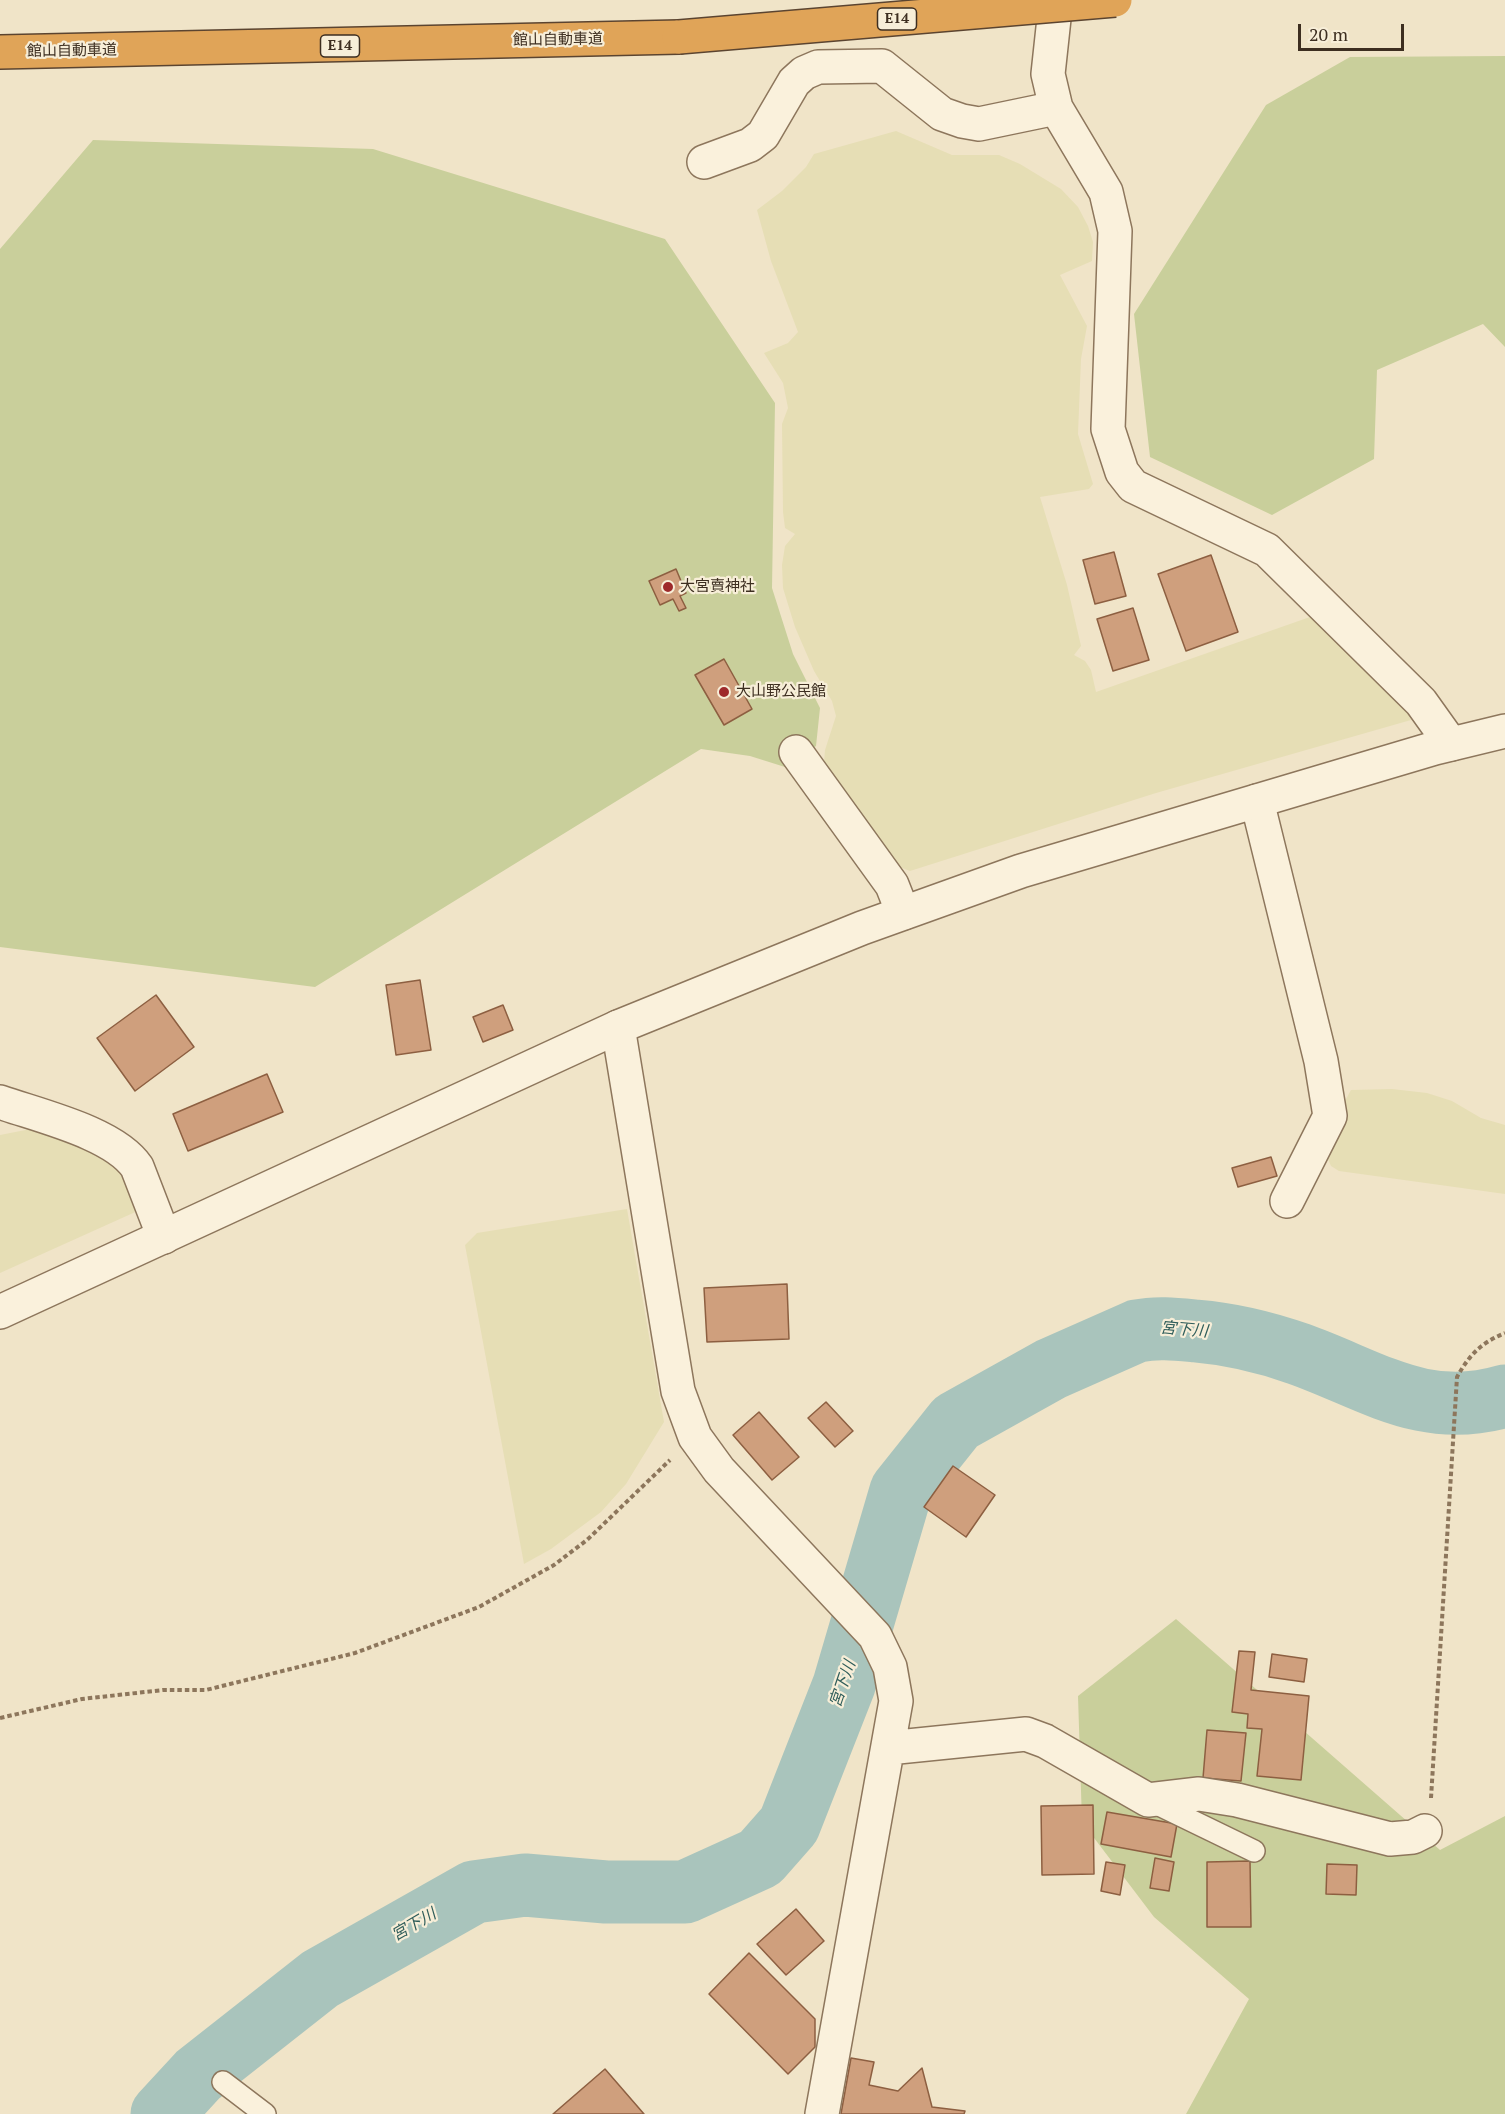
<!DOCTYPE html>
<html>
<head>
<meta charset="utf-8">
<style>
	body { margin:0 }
	#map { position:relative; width:1505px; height:2114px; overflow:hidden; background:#f0e4c8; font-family:"PT Serif",serif }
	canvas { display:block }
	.scale { position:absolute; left:1298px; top:24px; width:106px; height:27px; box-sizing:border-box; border:3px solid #3d2e20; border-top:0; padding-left:8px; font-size:18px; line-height:21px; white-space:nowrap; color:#3d2e20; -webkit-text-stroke:4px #f7eed8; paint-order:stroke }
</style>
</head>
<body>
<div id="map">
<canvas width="1505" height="2114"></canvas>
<div class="scale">20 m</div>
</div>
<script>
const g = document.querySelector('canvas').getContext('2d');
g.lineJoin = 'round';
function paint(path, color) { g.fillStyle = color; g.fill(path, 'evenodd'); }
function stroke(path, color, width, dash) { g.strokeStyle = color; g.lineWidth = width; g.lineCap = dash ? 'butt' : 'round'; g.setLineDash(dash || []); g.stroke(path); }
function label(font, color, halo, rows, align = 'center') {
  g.font = font + ' "PT Serif","Noto Sans JP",serif'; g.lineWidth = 4.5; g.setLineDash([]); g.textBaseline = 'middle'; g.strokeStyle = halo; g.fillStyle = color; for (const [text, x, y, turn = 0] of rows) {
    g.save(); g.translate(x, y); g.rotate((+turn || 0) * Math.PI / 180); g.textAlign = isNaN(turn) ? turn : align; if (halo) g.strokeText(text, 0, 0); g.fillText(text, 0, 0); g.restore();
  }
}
paint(new Path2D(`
	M896,131L952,155H999L1020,164L1061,189L1078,207L1088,226L1093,242L1092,261L1060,275L1087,326L1081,359L1078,434L1093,484L1089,489L1040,497L1067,585L1081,646L1074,655L1085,661L1091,670L1096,692L1310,617L1404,704L1411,720L1156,793L910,871L897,866L824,763L825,750L836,716L832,701L814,671L795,627L783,588L782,565L785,546L795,534L785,528L783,512L782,424L788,408L783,383L764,353L788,343L798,332L771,261L757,210L782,191L806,167L814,154Z
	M1392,1089L1427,1093L1452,1101L1481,1118L1505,1125V1194L1339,1171L1331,1166L1327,1157L1341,1108L1351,1090Z
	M46,1126L104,1155L122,1175L142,1209L0,1273V1135Z
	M627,1209L664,1422L626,1484L601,1512L551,1549L524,1564L465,1245L477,1233Z`), '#e6deb5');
paint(new Path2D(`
	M1505,56V347L1483,324L1377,370L1374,459L1272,515L1150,457L1134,314L1266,105L1350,57Z
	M93,140L373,149L665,239L775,403L772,588L793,654L820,708L816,746L785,767L750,756L701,749L315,987L0,947V249Z
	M1176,1619L1440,1850L1505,1816V2114H1186L1249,1999L1154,1917L1082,1822L1078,1696Z`), '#c9cf9b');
stroke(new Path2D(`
	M162,2114L198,2075L320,1979L474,1892L525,1885L606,1892H685L760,1858L789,1825L844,1685L901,1491L956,1422L1051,1369L1137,1331C1157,1327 1175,1329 1196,1331C1232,1334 1265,1342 1299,1354C1372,1380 1424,1420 1505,1396`), '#a9c4bc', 63);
const building = new Path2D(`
	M1114,552L1126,596L1095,604L1083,560Z
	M1211,555L1238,632L1186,651L1158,574Z
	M676,569L686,593L680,596L686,608L679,611L673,599L660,605L649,581Z
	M1133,608L1149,660L1113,671L1097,619Z
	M724,659L752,709L724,725L695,675Z
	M420,980L431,1050L396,1055L386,985Z
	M156,995L194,1047L135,1091L97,1038Z
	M503,1005L513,1030L483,1042L473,1017Z
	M267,1074L283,1112L188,1151L173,1114Z
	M1271,1157L1277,1176L1238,1187L1232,1168Z
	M787,1284L789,1339L707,1342L704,1288Z
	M826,1402L853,1431L835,1447L808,1418Z
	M759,1412L799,1457L772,1480L733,1435Z
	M953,1466L995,1495L966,1537L924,1507Z
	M1239,1651L1255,1652L1251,1690L1309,1696L1301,1780L1257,1776L1262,1729L1247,1728L1248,1714L1232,1712Z
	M1272,1654L1307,1659L1304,1682L1269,1677Z
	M1207,1730L1246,1733L1241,1781L1203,1778Z
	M1093,1805L1094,1874L1042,1875L1041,1806Z
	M1107,1812L1177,1824L1171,1857L1101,1844Z
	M1155,1858L1174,1862L1169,1891L1150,1888Z
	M1250,1861L1251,1927H1207V1862Z
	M1106,1862L1125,1865L1120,1895L1101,1891Z
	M1327,1864L1357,1865L1356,1895L1326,1894Z
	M796,1909L824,1941L786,1975L757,1944Z
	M749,1953L815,2019V2047L788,2074L709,1994Z
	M851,2058L874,2062L869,2085L898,2091L922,2068L932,2107L965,2111L964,2114H841Z
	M605,2069L644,2114H553Z`);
paint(building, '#cf9f7d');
stroke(building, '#8d5f41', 1.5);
const service = new Path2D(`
	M1151,1801L1254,1851
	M223,2082L265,2114`);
const minor = new Path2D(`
	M1056,0L1048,74L1056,108L1106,192L1115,231L1108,429L1122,472L1133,486L1267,550L1421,702L1451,744
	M704,162L750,145L763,135L794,82L804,73L818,67L882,66L942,114L962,121L979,124L1056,108
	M796,752L892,885L903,913
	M1257,801L1321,1061L1330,1116L1287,1201
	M618,1027L678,1391L695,1437L719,1470L875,1636L890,1667L896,1701L822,2114
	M0,1102C40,1116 114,1133 137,1167L164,1237
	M888,1748L1026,1734L1045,1741L1148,1800L1199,1794L1237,1800L1390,1839L1413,1837L1425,1831`);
const tertiary = new Path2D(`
	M0,1312L618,1027L862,928L1021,871L1435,748L1505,731`);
const motorway = new Path2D(`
	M0,52L679,37`);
stroke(service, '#8d765c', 24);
stroke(minor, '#8d765c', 36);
stroke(tertiary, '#8d765c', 36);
stroke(motorway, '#5b4430', 36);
stroke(new Path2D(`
	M0,1718L82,1699L163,1690H206L355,1653L479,1607L554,1565L587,1540L670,1460
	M1431,1798L1457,1377C1470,1354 1481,1343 1505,1333`), '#8d765c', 4, [4.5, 3]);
stroke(service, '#faf1dc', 21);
stroke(minor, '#faf1dc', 33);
stroke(tertiary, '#faf1dc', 33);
stroke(motorway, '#e0a458', 33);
const motorwayBridge = new Path2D(`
	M679,37L1115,0`);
stroke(motorwayBridge, '#5b4430', 36, []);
stroke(motorwayBridge, '#e0a458', 33);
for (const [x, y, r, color] of [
	[668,587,6,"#9e2a2b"],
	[724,692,6,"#9e2a2b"]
]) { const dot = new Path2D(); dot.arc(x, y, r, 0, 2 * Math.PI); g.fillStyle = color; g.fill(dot); stroke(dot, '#f7eed8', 2); }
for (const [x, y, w] of [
	[897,19,39],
	[340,46,39]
]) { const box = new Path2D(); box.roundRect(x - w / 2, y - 11, w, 22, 4.5); g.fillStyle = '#f7eed8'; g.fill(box); stroke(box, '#3d2e20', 1.5); }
label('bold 14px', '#3d2e20', null, [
	["E14",897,19],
	["E14",340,46]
]);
label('15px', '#3d2e20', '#f7eed8', [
	["館山自動車道",558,40,-1],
	["館山自動車道",72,51,-1]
]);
label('15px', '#3d2e20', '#f7eed8', [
	["大宮賣神社",680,587],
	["大山野公民館",736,692]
], 'left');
label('italic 16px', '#2f5d5a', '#f7eed8', [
	["宮下川",1184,1330,5],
	["宮下川",843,1684,-71],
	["宮下川",414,1925,-30]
]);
</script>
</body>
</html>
